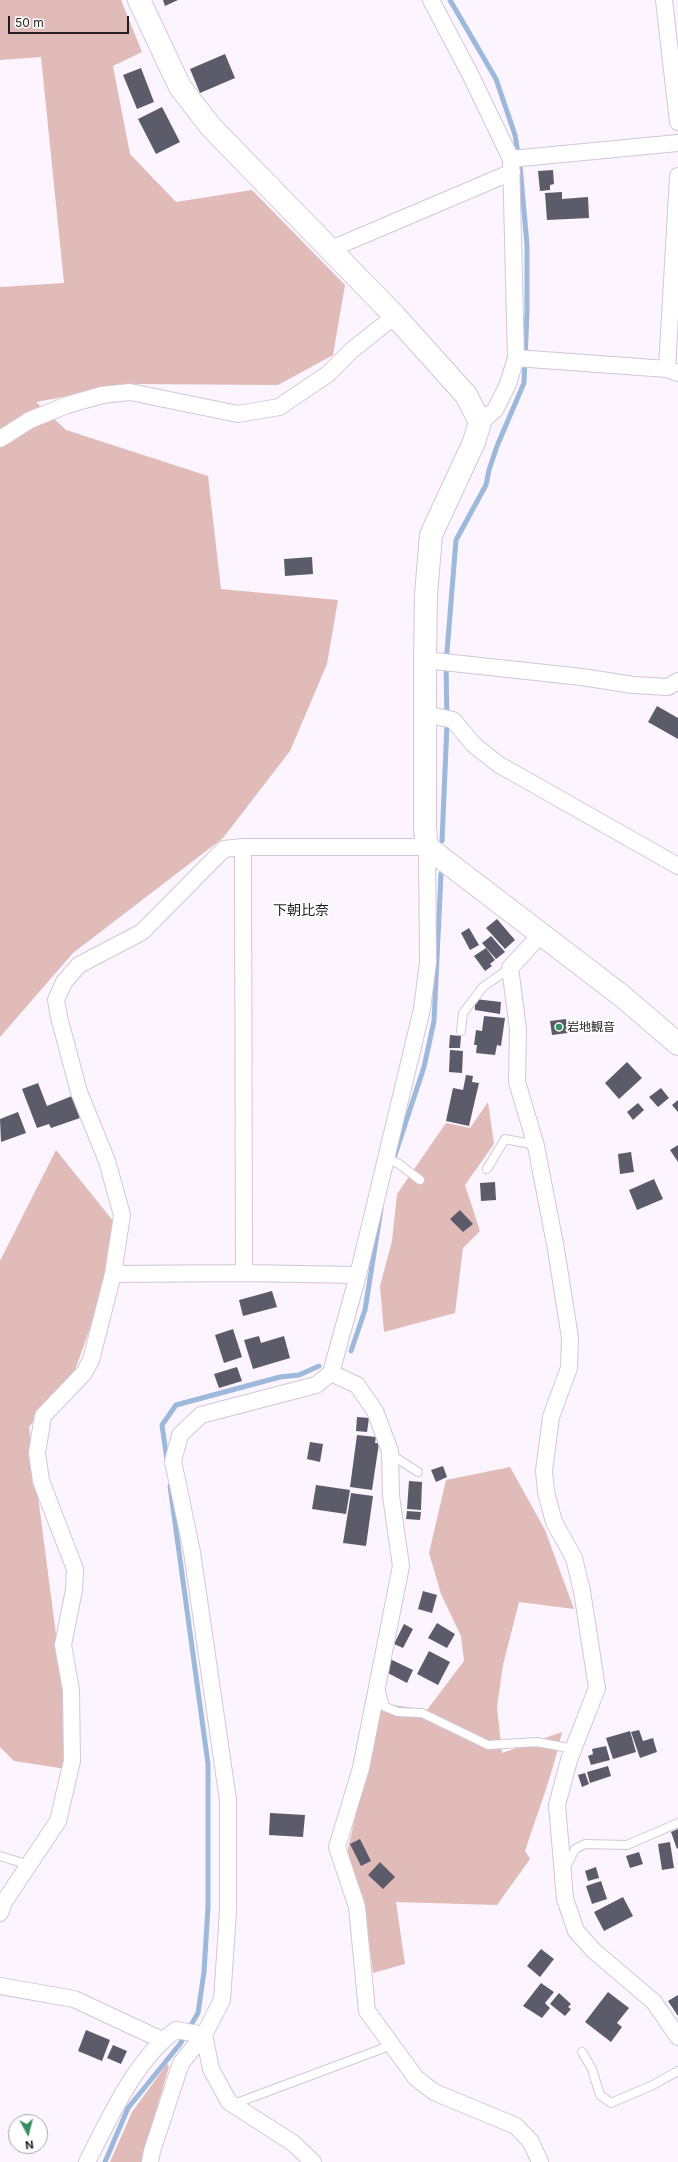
<!DOCTYPE html>
<html>
<head>
<meta charset="utf-8">
<style>
	body { margin:0 }
	#map { position:relative; width:678px; height:2162px; overflow:hidden; background:#fcf4fe; font-family:Inter,sans-serif }
	canvas { display:block }
	.north { position:absolute; left:8px; top:2114px; width:40px; height:40px; box-sizing:border-box; background:#fff; border:1px solid #a7a5a7; border-radius:50%; rotate:173deg; font-size:11px; font-weight:700; line-height:16px; text-align:center; color:#221d23 }
	.north::after { content:''; display:block; margin:auto; width:14px; height:18px; background:#368e62; clip-path:polygon(50% 0,100% 100%,50% 72%,0 100%) }
	.scale { position:absolute; left:8px; top:16px; width:121px; height:18px; box-sizing:border-box; border:2px solid #221d23; border-top:0; padding-left:5px; font-size:12px; line-height:14px; white-space:nowrap; color:#221d23; -webkit-text-stroke:3px #fff; paint-order:stroke }
</style>
</head>
<body>
<div id="map">
<canvas width="678" height="2162"></canvas>
<div class="north">N</div>
<div class="scale">50 m</div>
</div>
<script>
const g = document.querySelector('canvas').getContext('2d');
g.lineJoin = 'round';
function paint(path, color) { g.fillStyle = color; g.fill(path, 'evenodd'); }
function stroke(path, color, width, dash) { g.strokeStyle = color; g.lineWidth = width; g.lineCap = dash ? 'butt' : 'round'; g.setLineDash(dash || []); g.stroke(path); }
function label(font, color, halo, rows, align = 'center') {
  g.font = font + ' Inter,"Noto Sans JP",sans-serif'; g.lineWidth = 4; g.setLineDash([]); g.textBaseline = 'middle'; g.strokeStyle = halo; g.fillStyle = color; for (const [text, x, y, turn = 0] of rows) {
    g.save(); g.translate(x, y); g.rotate((+turn || 0) * Math.PI / 180); g.textAlign = isNaN(turn) ? turn : align; if (halo) g.strokeText(text, 0, 0); g.fillText(text, 0, 0); g.restore();
  }
}
paint(new Path2D(`
	M0,0H121L142,52L113,66L130,154L176,202L252,190L345,285L333,355L278,385L133,384L36,402L66,430L208,476L221,589L338,600L327,664L290,751L223,838L73,953L0,1037V287L64,283L41,57L0,60Z
	M488,1102L494,1144L465,1185L480,1231L463,1248L455,1313L384,1332L380,1286L392,1241L397,1194L446,1123L470,1128Z
	M56,1150L114,1222L99,1303L75,1370L29,1427L64,1696L66,1769L14,1761L0,1747V1261Z
	M510,1467L545,1530L574,1609L519,1602L503,1665L497,1707L502,1753L562,1732C553,1773 538,1811 525,1851L530,1859L497,1905L396,1902L405,1964L373,1973L363,1896L345,1861L369,1759L380,1703L427,1710L464,1661L461,1636L441,1594L429,1553L446,1480Z
	M167,2064L169,2067L141,2162H110L132,2112Z`), '#e0bbb8');
stroke(new Path2D(`
	M442,841L447,724L446,664L456,540L486,485L489,470L497,446L524,383L527,312V245L520,166L515,135L496,79L450,0
	M393,1161L424,1067L434,1021L441,874
	M351,1351L365,1310L381,1209
	M167,1460L162,1425L176,1405L280,1377L299,1375L319,1366
	M105,2162L128,2108L180,2044L198,2013L204,1972L208,1907V1764L170,1486`), '#9cb8db', 5);
paint(new Path2D(`
	M163,0H178L165,6Z
	M225,54L235,78L200,93L190,69Z
	M141,68L154,102L137,109L123,75Z
	M162,107L180,142L156,154L138,119Z
	M553,170L554,184L550,185V190L540,191L538,171Z
	M562,192V199L588,197L589,218L547,220L545,193Z
	M312,557L313,574L285,576L284,559Z
	M657,706L678,718V739L648,722Z
	M497,919L515,940L505,949L486,928Z
	M469,928L479,945L470,950L461,933Z
	M491,936L505,952L496,959L482,943Z
	M486,948L495,960L490,964L492,966L485,971L474,956Z
	M475,999L501,1002L500,1014L475,1010Z
	M484,1016L505,1018L501,1046L497,1045L495,1055L476,1053L477,1045H474L476,1030L482,1031Z
	M566,1019L568,1033L552,1035L550,1021Z
	M450,1035L461,1036L460,1048H449Z
	M450,1050L463,1051L462,1073L449,1072Z
	M627,1062L642,1078L619,1099L605,1083Z
	M466,1075L473,1076L472,1082L479,1083L469,1126L446,1121L453,1088L463,1090Z
	M38,1083L47,1106L72,1096L80,1118L51,1128L49,1124L37,1128L22,1089Z
	M661,1088L669,1098L658,1107L649,1097Z
	M678,1100V1112L672,1105Z
	M638,1103L644,1110L633,1120L627,1112Z
	M18,1112L26,1133L1,1142L0,1119Z
	M678,1145V1162L670,1150Z
	M631,1152L634,1172L620,1174L618,1154Z
	M654,1179L663,1199L637,1210L629,1190Z
	M495,1182L496,1200L481,1201L480,1183Z
	M460,1210L473,1224L463,1232L450,1219Z
	M272,1291L277,1307L243,1316L239,1300Z
	M233,1329L242,1357L224,1363L215,1335Z
	M259,1336L261,1343L284,1336L290,1358L253,1369L244,1340Z
	M237,1367L242,1381L219,1388L214,1374Z
	M357,1417L369,1418L367,1432L356,1431Z
	M357,1435L376,1437L375,1443H379L372,1490L350,1487Z
	M310,1442L323,1444L320,1462L307,1459Z
	M443,1466L447,1477L436,1482L431,1470Z
	M409,1481L422,1482L421,1510L407,1509Z
	M316,1485L350,1490L346,1514L312,1509Z
	M351,1493L373,1496L366,1546L343,1543Z
	M407,1511L421,1512L420,1520L406,1519Z
	M423,1591L437,1595L432,1613L418,1609Z
	M437,1623L455,1634L447,1648L428,1638Z
	M404,1624L413,1629L403,1648L394,1644Z
	M429,1651L450,1662L438,1685L417,1674Z
	M390,1659L413,1670L407,1683L384,1671Z
	M639,1730L643,1741L653,1738L657,1752L640,1758L631,1732Z
	M630,1731L636,1752L613,1759L606,1738Z
	M606,1746L610,1760L591,1765L588,1756L593,1754L592,1749Z
	M608,1766L611,1776L590,1783L587,1772Z
	M585,1773L589,1784L582,1787L578,1775Z
	M270,1813L305,1815L303,1837L269,1835Z
	M678,1829V1848L677,1849L671,1832Z
	M360,1839L371,1861L361,1866L350,1844Z
	M670,1842L674,1868L662,1870L658,1844Z
	M639,1852L643,1864L630,1868L626,1856Z
	M380,1862L395,1877L383,1889L368,1875Z
	M596,1867L599,1878L588,1881L585,1871Z
	M601,1881L607,1899L592,1904L586,1886Z
	M623,1897L633,1916L604,1931L594,1912Z
	M541,1949L554,1959L540,1977L527,1966Z
	M541,1983L554,1992L545,2003L550,2008L542,2018L523,2006Z
	M608,1992L629,2008L617,2023L622,2027L611,2042L585,2022Z
	M559,1993L571,2004L568,2007L571,2009L565,2016L550,2004Z
	M678,1995V2016L668,2001Z
	M86,2030L110,2040L102,2061L78,2051Z
	M113,2045L127,2051L121,2064L107,2058Z`), '#5b5b6a');
const lane = new Path2D(`
	M461,1031L463,1013L483,987L510,968
	M386,1158L399,1164L420,1180
	M487,1169L505,1139L536,1145
	M390,1454L418,1472
	M380,1688L385,1707L398,1712L422,1713L488,1745L537,1742L574,1749
	M0,1856L29,1865
	M565,1869L575,1849L585,1844L627,1845L678,1823
	M582,2052L592,2069L600,2095L611,2103L653,2085L678,2071
	M234,2104L392,2045`);
const street = new Path2D(`
	M431,0L470,74L511,159L516,358L508,384L495,410L480,422
	M664,0L678,122
	M511,159L678,143
	M678,176L667,369L678,373
	M331,249L512,172
	M516,358L667,369
	M0,439L30,420L67,405L102,395L130,392L238,414L279,407L328,374L352,350L395,316
	M425,660L582,677L633,685L668,687L678,681
	M425,714L453,720L474,745L498,764L678,866
	M542,933L510,968L518,1029L517,1082L536,1146L556,1249L570,1338L569,1368L551,1417L544,1471L546,1492L554,1522L574,1558L582,1591L597,1688L569,1760L557,1805L565,1899L576,1931L594,1951L654,2002L678,2037
	M244,1273L243,847H427L428,962L422,1009L358,1275
	M113,1274L122,1215L107,1161L79,1092L59,1017L56,1000L64,982L79,965L142,932L224,849L243,847
	M331,1373L357,1385L375,1411L390,1451L391,1496L401,1566L361,1768L337,1847L357,1907L367,2011L416,2078L434,2092L516,2126L531,2142L540,2162
	M0,1913L4,1902L58,1821L72,1761L71,1690L63,1645L74,1590L75,1569L41,1481L37,1453L43,1416L84,1373L91,1360L113,1274L244,1273L358,1275L331,1373L316,1385L201,1415L180,1435L173,1461L192,1552L228,1800V1911L222,2000L204,2035L181,2063L152,2151L150,2162
	M0,1986L74,1999L162,2040
	M204,2035L211,2069L229,2102L293,2143L313,2162
	M87,2162C109,2119 136,2058 176,2030L204,2035`);
const secondary = new Path2D(`
	M139,0L180,87L211,127L395,316L466,395L480,422L474,442L431,535L426,594L425,660V829L427,847L622,996L678,1044`);
stroke(lane, '#d3c7d6', 10);
stroke(street, '#d3c7d6', 18);
stroke(secondary, '#d3c7d6', 24);
stroke(lane, '#fff', 8);
stroke(street, '#fff', 16);
stroke(secondary, '#fff', 22);
for (const [x, y, r, color] of [
	[559,1027,4,"#368e62"]
]) { const dot = new Path2D(); dot.arc(x, y, r, 0, 2 * Math.PI); g.fillStyle = color; g.fill(dot); stroke(dot, '#fff', 1.5); }
label('12px', '#221d23', '#fff', [
	["岩地観音",567,1027]
], 'left');
label('14px', '#221d23', '#fff', [
	["下朝比奈",301,911]
]);
</script>
</body>
</html>
